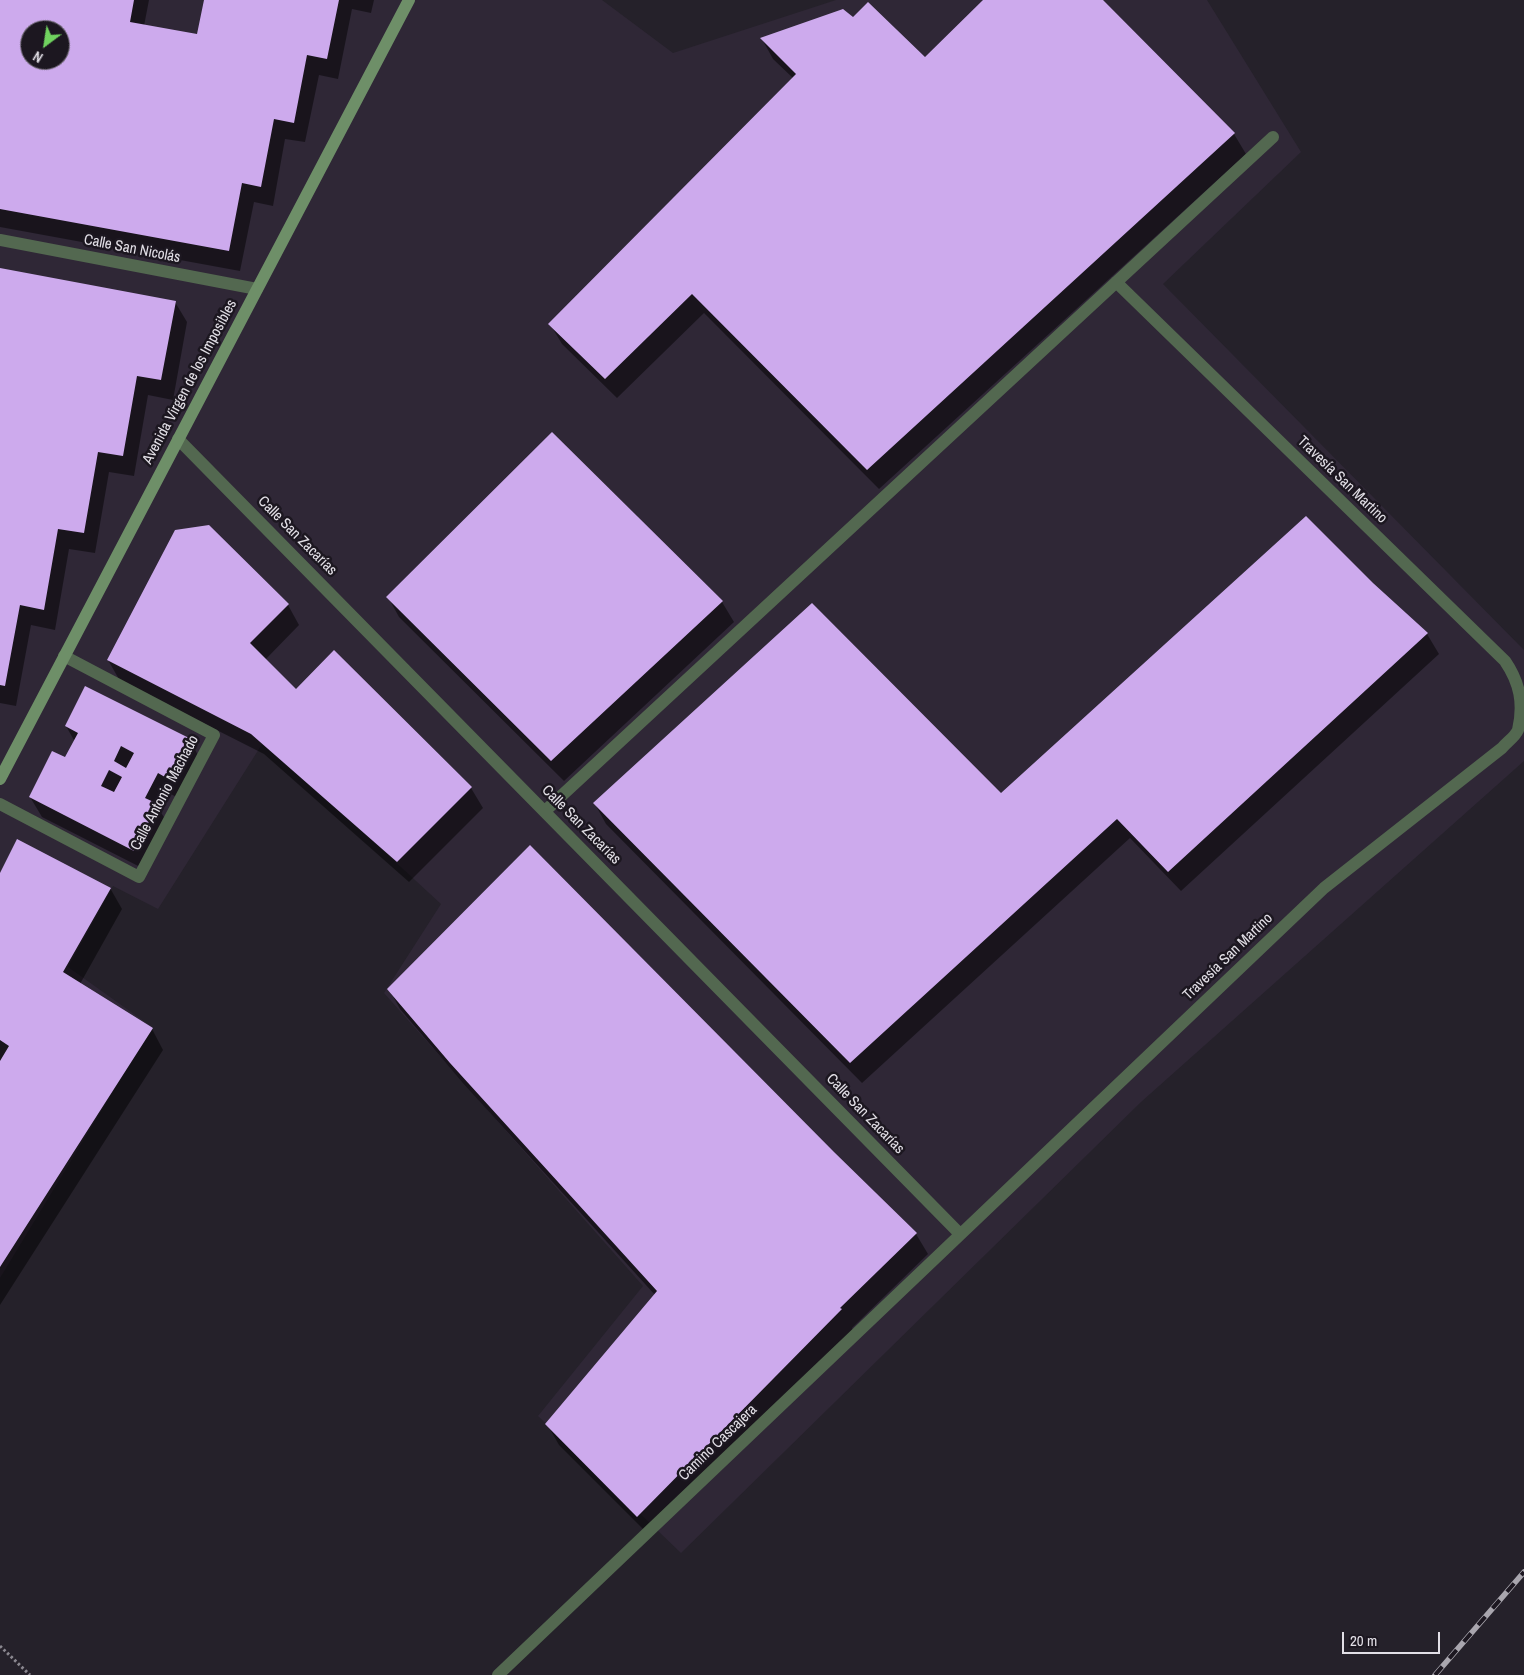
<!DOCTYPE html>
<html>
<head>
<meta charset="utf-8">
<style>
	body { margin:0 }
	#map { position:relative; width:1524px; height:1675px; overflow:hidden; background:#25212a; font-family:"Archivo Narrow",sans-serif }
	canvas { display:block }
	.north { position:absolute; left:20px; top:20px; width:50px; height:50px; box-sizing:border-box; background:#1c1720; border:1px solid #6b676f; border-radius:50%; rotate:211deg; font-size:14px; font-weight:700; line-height:20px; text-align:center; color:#e2dfe6 }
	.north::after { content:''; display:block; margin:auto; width:18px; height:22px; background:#70d35f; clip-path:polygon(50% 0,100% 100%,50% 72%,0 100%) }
	.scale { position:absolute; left:1342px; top:1632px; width:98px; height:22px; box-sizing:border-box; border:2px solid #e2dfe6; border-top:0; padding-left:6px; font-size:15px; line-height:18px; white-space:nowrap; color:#e2dfe6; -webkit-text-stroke:4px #1c1720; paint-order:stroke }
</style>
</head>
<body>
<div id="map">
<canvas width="1524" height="1675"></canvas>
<div class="north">N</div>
<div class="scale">20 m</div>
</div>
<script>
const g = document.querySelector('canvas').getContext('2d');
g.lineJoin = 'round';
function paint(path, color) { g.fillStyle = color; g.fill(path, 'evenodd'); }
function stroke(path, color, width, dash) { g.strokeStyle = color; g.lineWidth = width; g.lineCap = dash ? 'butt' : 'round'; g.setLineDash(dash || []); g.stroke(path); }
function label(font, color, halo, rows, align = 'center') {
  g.font = font + ' "Archivo Narrow",sans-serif'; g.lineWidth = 5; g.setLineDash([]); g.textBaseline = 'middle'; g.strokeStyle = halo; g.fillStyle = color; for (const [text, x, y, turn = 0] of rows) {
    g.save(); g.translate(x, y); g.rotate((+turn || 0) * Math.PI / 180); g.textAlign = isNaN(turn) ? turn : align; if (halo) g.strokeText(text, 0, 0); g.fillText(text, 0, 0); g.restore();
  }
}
paint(new Path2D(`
	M0,0H602L673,53L836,0H1207L1301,152L1163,284L1524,650V761L1141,1102L681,1553L538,1416L643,1286L384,993L441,904L264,741L158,909L113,886L68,967L152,1027L0,1278ZM30,30H60V60H30Z`), '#2f2736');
paint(new Path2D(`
	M0,0H149L144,26L198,36L205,0H374L371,13L352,9L338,79L319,75L305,142L285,139L273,206L254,202L240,271L0,227ZM30,30H60V60H30Z
	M984,0H1101L1234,134L1246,154L879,489L704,313L617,398L562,344L550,324L794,79L773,59L762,39L853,19L925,59Z
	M0,270L175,302L187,322L173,400L148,395L134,476L109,472L95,553L69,549L55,630L31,625L16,706L0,703Z
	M552,433L722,602L734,622L564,781L399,617L388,597Z
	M288,605L299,625L265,660L296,690L334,652L471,788L483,808L409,882L264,754L120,681L108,660Z
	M1427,634L1439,654L1181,891L1130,838L862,1083L606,824L595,804L1001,795Z
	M66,726L190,740L201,761L182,800L169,793L160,811L169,825L146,870L42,817L30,797L66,759L75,742Z
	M0,876L110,888L122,909L80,984L152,1029L163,1050L0,1305Z
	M389,989L833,1153L916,1234L928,1254L852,1328L853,1330L650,1536L559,1445L547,1424L655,1295L463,1083L400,1009Z`), '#0007');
paint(new Path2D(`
	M0,0H134L130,22L197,34L204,0H339L327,59L307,55L294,123L274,119L261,187L242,183L229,251L0,209ZM30,30H60V60H30Z
	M983,0H1103L1235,133L867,470L692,294L605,379L548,324L796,74L760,38L843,9L853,17L868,2L925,57Z
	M0,268L176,301L161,380L137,376L123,456L98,452L84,533L58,529L44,610L20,605L5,686L0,685Z
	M552,432L723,601L551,761L386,597Z
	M1306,516L1373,583L1428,633L1168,872L1117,819L850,1063L593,803L812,603L1001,793Z
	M209,525L289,604L250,643L296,689L334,650L472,787L397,862L251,734L107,660L175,530Z
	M85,686L191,739L170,780L158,773L145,798L158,804L134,851L29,797L52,751L65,757L78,733L65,726ZM121,746L134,753L126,768L114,761ZM109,770L122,777L114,792L101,786Z
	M17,839L111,888L63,972L153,1028L0,1267V1061L9,1046L0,1040V873Z
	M530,845L834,1152L917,1233L840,1308L842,1309L637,1517L545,1424L657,1291L450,1063L387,989Z`), '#cdaaed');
stroke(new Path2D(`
	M0,1646L30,1675`), '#8a878f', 3, [2.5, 2.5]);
stroke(new Path2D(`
	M0,240L257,289
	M178,439L960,1234
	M0,804L139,877L214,735L64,656
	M545,811L1273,137
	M498,1675L1324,888L1502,748C1507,742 1515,737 1518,730C1524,704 1520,683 1505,661L1116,282`), '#536850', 12);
stroke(new Path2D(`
	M0,779L409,0`), '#6e8f68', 12);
const rail = new Path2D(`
	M1435,1675L1524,1572`);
stroke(rail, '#a9a6ae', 5.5);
stroke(rail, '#1c1720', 4, [11]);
label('15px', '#e2dfe6', '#1c1720', [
	["Calle San Nicolás",132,249,11],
	["Avenida Virgen de los Imposibles",190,382,-62],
	["Travesía San Martino",1342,480,44],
	["Calle San Zacarías",297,536,45],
	["Calle Antonio Machado",165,793,-62],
	["Calle San Zacarías",581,825,45],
	["Travesía San Martino",1228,957,-44],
	["Calle San Zacarías",865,1114,46],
	["Camino Cascajera",718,1443,-44]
]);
</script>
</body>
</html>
